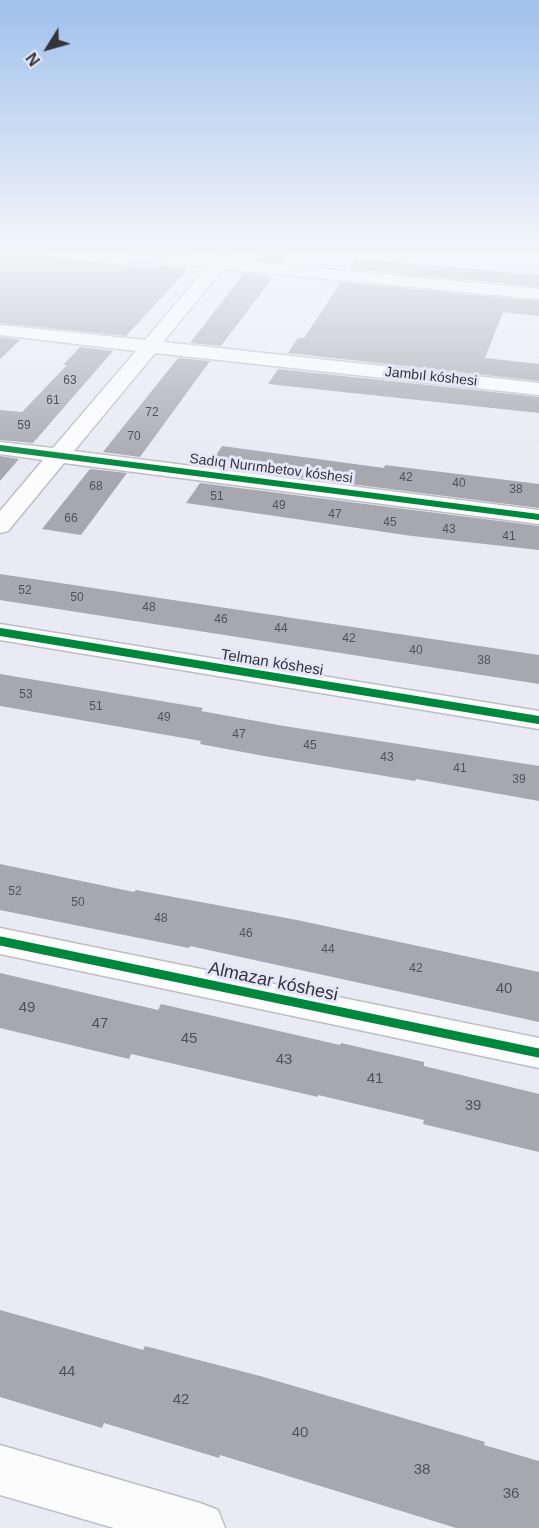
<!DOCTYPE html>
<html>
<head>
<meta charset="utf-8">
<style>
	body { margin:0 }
	#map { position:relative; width:539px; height:1528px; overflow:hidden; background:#e9eaf3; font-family:Arial,sans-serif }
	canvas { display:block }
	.north { position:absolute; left:18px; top:18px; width:60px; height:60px; -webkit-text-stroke:4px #e5e6f7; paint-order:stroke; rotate:233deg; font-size:16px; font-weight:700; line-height:24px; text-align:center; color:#34343a }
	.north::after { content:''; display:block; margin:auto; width:21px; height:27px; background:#34343a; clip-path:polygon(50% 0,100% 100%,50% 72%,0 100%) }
</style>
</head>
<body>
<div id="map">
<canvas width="539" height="1528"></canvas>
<div class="north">N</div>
</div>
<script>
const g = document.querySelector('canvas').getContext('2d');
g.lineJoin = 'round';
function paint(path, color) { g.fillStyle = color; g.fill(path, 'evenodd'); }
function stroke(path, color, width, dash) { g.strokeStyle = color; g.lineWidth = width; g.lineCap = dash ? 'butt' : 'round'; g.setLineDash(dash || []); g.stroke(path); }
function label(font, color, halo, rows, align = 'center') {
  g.font = font + ' Arial,sans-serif'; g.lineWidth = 6; g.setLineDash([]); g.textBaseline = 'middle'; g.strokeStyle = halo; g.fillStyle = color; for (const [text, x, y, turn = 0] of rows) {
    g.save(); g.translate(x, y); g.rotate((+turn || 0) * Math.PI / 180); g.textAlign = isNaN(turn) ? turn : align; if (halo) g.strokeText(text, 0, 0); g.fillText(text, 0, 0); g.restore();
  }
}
paint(new Path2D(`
	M0,255H43L156,268L159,265L189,268L126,336L0,323Z
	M259,255H287L282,263L255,260Z
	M357,258L539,275V287L350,269Z
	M244,273L273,277L221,346L190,343Z
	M341,282L539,301V316L503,312L485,358L539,364V381L288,353L298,338H304Z
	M0,337L20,340L0,359Z
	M80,347L113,351L33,443L0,440V410L22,412L67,365H63Z
	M178,358L210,361L140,457L103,452Z
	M278,369L539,397V413L268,384Z
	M222,446L384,468L385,465L539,484V508L209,466Z
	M0,456L19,459L0,481Z
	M90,469L127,473L81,535L42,529Z
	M200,483L539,526V550L412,536L186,503Z
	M0,574L539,655V684L0,600Z
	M0,674L203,708L201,711L284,726L539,766V801L416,779L415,781L264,756L200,744L201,741L0,706Z
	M0,864L134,892L136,890L297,920L539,972V1022L190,946L189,948L0,910Z
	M0,973L158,1010L161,1004L340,1045L341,1043L424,1062V1066L539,1094V1152L423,1124L424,1120L318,1095V1097L131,1054L129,1059L0,1028Z
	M0,1310L143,1350L145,1346L260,1376L485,1442L484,1445L539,1461V1528H456L220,1455L219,1458L104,1423L102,1428L0,1397Z`), '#a7a8af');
const street = new Path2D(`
	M124,255L215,258L217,255H234L231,260L539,289V299L223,269L163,342L539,383V395L155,353L74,451L539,510V524L64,463L8,531L0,533V511L43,460L0,454V442L53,448L136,351L0,335V325L145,340L207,267L132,260Z
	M0,624L539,711V729L0,640Z
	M0,928L539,1038V1068L0,954Z
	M0,1445L200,1503L218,1510L225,1528H114L0,1495Z`);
stroke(street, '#bdbec5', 3);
paint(street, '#fcfcfd');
stroke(new Path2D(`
	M0,448L539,517`), '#00873e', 6);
stroke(new Path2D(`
	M0,632L539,720`), '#00873e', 8);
stroke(new Path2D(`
	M0,941L539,1053`), '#00873e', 9);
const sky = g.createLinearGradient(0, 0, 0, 469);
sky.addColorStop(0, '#9fc1ec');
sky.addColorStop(0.54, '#f5f6fa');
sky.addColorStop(1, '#f5f6fa00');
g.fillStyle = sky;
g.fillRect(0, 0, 539, 469);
label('12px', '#515157', null, [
	["63",70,381],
	["61",53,401],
	["72",152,413],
	["59",24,426],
	["70",134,437],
	["42",406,478],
	["40",459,484],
	["68",96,487],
	["38",516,490],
	["51",217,497],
	["49",279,506],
	["47",335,515],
	["66",71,519],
	["45",390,523],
	["43",449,530],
	["41",509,537],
	["52",25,591],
	["50",77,598],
	["48",149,608],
	["46",221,620],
	["44",281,629],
	["42",349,639],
	["40",416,651],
	["38",484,661],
	["53",26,695],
	["51",96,707],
	["49",164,718],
	["47",239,735],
	["45",310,746],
	["43",387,758],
	["41",460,769],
	["39",519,780],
	["52",15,892],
	["50",78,903],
	["48",161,919],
	["46",246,934],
	["44",328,950],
	["42",416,969]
]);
label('14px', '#34343a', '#e5e6f7', [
	["Jambıl kóshesi",431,377,6],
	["Sadıq Nurımbetov kóshesi",271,469,7]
]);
label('15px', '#34343a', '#e5e6f7', [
	["Telman kóshesi",272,663,9]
]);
label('15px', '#515157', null, [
	["40",504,989],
	["49",27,1008],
	["47",100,1024],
	["45",189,1039],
	["43",284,1060],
	["41",375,1079],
	["39",473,1106],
	["44",67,1372],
	["42",181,1400],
	["40",300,1433],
	["38",422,1470],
	["36",511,1494]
]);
label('18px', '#34343a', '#e5e6f7', [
	["Almazar kóshesi",273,982,12]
]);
</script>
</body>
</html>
